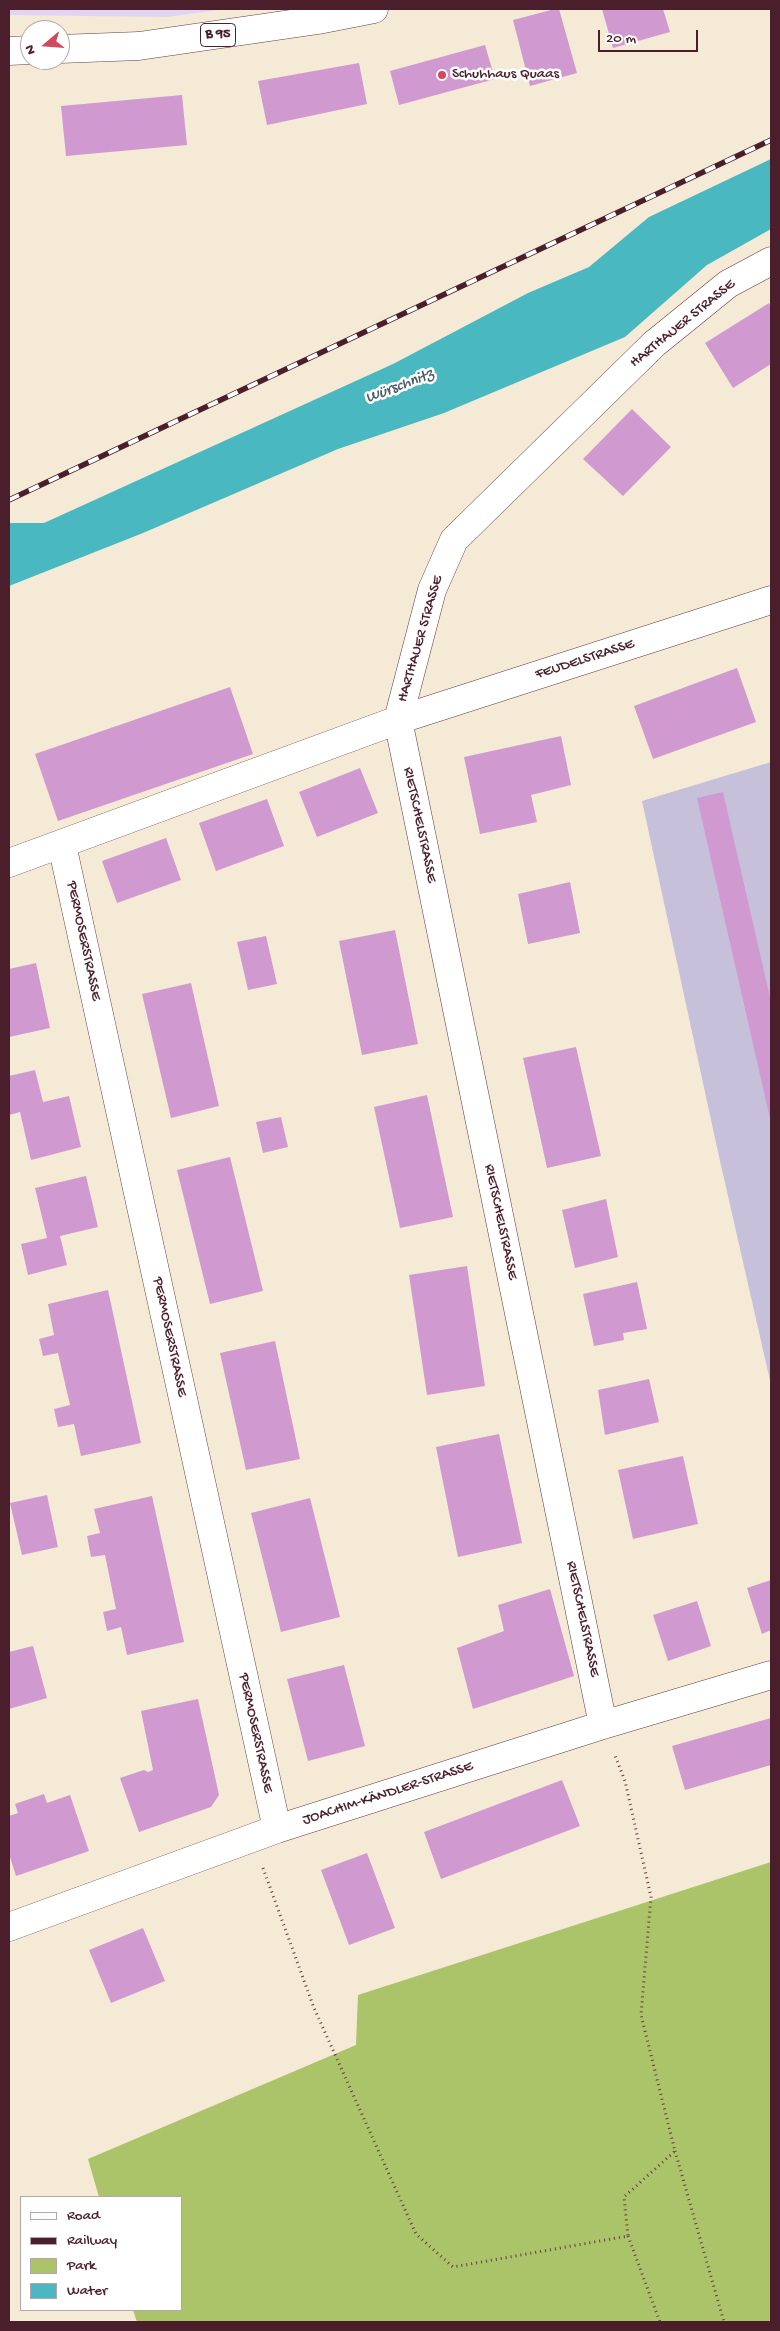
<!DOCTYPE html>
<html>
<head>
<meta charset="utf-8">
<style>
	body { margin:0 }
	#map { position:relative; width:780px; height:2331px; overflow:hidden; background:#f4ead5; font-family:"Gochi Hand",sans-serif }
	canvas { display:block }
	.frame { position:absolute; inset:0; border:10px solid #4a1f2b; pointer-events:none }
	.legend { position:absolute; left:20px; top:2196px; width:162px; height:115px; box-sizing:border-box; background:#fff; border:1px solid #b7a5aa; margin:0; padding:6px 9px; list-style:none; font-size:15px; color:#4a1f2b }
	.legend li { display:flex; align-items:center; gap:10px; height:25px }
	.legend b { width:25px; border:1px solid #b7a5aa }
	.north { position:absolute; left:20px; top:20px; width:50px; height:50px; box-sizing:border-box; background:#fff; border:1px solid #b7a5aa; border-radius:50%; rotate:252deg; font-size:14px; font-weight:700; line-height:20px; text-align:center; color:#4a1f2b }
	.north::after { content:''; display:block; margin:auto; width:18px; height:22px; background:#d1495b; clip-path:polygon(50% 0,100% 100%,50% 72%,0 100%) }
	.scale { position:absolute; left:598px; top:30px; width:100px; height:22px; box-sizing:border-box; border:2px solid #4a1f2b; border-top:0; padding-left:6px; font-size:15px; line-height:18px; white-space:nowrap; color:#4a1f2b; -webkit-text-stroke:4px #fff; paint-order:stroke }
</style>
</head>
<body>
<div id="map">
<canvas width="780" height="2331"></canvas>
<div class="frame"></div>
<ul class="legend">
<li><b style="height:6px;background:#fff"></b>Road</li>
<li><b style="height:6px;background:#4a1f2b"></b>Railway</li>
<li><b style="height:14px;background:#abc369"></b>Park</li>
<li><b style="height:14px;background:#49b8c1"></b>Water</li>
</ul>
<div class="north">N</div>
<div class="scale">20 m</div>
</div>
<script>
const g = document.querySelector('canvas').getContext('2d');
g.lineJoin = 'round';
function paint(path, color) { g.fillStyle = color; g.fill(path, 'evenodd'); }
function stroke(path, color, width, dash) { g.strokeStyle = color; g.lineWidth = width; g.lineCap = dash ? 'butt' : 'round'; g.setLineDash(dash || []); g.stroke(path); }
function label(font, color, halo, rows, align = 'center') {
  g.font = font + ' "Gochi Hand",sans-serif'; g.lineWidth = 5; g.setLineDash([]); g.textBaseline = 'middle'; g.strokeStyle = halo; g.fillStyle = color; for (const [text, x, y, turn = 0] of rows) {
    g.save(); g.translate(x, y); g.rotate((+turn || 0) * Math.PI / 180); g.textAlign = isNaN(turn) ? turn : align; if (halo) g.strokeText(text, 0, 0); g.fillText(text, 0, 0); g.restore();
  }
}
paint(new Path2D(`
	M9,9H227L166,17L9,15Z`), '#e3d3f2');
paint(new Path2D(`
	M771,762V1385L718,1152L642,801Z`), '#c6c0da');
paint(new Path2D(`
	M771,1862V2322H137L133,2310H181V2197H99L88,2159L356,2045L358,1995Z`), '#abc369');
paint(new Path2D(`
	M771,159V229L707,265L625,337L444,413L338,449L143,533L9,586V523H44L393,364L528,293L589,267L649,217Z`), '#49b8c1');
paint(new Path2D(`
	M555,9H559L577,73L530,86L513,20Z
	M602,9H663L670,32L613,48Z
	M485,45L495,79L399,105L390,71Z
	M359,63L367,104L267,125L258,81Z
	M182,95L187,145L66,156L61,106Z
	M769,303L771,307V364L733,388L705,343Z
	M632,409L671,447L623,496L583,459Z
	M737,668L756,722L653,759L634,706Z
	M230,687L253,754L58,821L35,754Z
	M561,736L571,785L531,795L537,822L480,834L464,757Z
	M360,768L378,813L317,837L299,792Z
	M723,792L771,1002V1123L697,798Z
	M267,799L284,846L216,871L199,823Z
	M166,838L181,880L117,903L102,861Z
	M570,882L580,933L528,944L518,894Z
	M395,930L418,1044L362,1055L339,941Z
	M266,936L277,984L248,990L237,942Z
	M36,963L50,1028L9,1037V969Z
	M191,983L219,1106L171,1118L142,994Z
	M576,1047L601,1156L547,1168L523,1058Z
	M35,1070L43,1102L69,1096L81,1147L31,1160L20,1112L9,1115V1076Z
	M427,1095L453,1217L400,1228L374,1107Z
	M281,1117L288,1147L263,1153L256,1122Z
	M230,1157L263,1291L210,1304L177,1170Z
	M86,1176L98,1227L60,1236L67,1265L28,1275L21,1244L47,1238L35,1188Z
	M606,1199L618,1257L575,1268L562,1210Z
	M467,1266L485,1386L427,1395L409,1275Z
	M637,1282L647,1329L623,1333L624,1340L594,1346L583,1294Z
	M108,1290L141,1443L81,1456L74,1424L58,1427L54,1409L70,1405L58,1353L43,1356L39,1339L54,1335L48,1304Z
	M275,1341L300,1459L246,1470L220,1353Z
	M649,1379L659,1422L605,1435L598,1390Z
	M499,1434L522,1543L458,1557L436,1447Z
	M683,1456L698,1524L633,1539L618,1470Z
	M47,1495L58,1547L22,1555L10,1503Z
	M152,1496L184,1642L127,1655L121,1627L107,1631L103,1612L116,1609L105,1555L91,1557L87,1536L100,1533L94,1509Z
	M310,1498L340,1617L281,1632L251,1513Z
	M771,1580V1630L762,1634L747,1588Z
	M550,1589L574,1676L473,1709L457,1648L504,1631L498,1605Z
	M697,1601L711,1646L668,1661L653,1615Z
	M33,1646L47,1698L9,1709V1652Z
	M344,1665L365,1746L308,1761L287,1679Z
	M198,1699L219,1795L211,1807L139,1832L120,1778L144,1770L148,1772L153,1770L141,1711Z
	M771,1718V1765L685,1790L672,1746Z
	M562,1780L580,1826L441,1879L424,1832Z
	M44,1794L47,1803L70,1795L89,1851L16,1876L9,1854V1816L18,1813L15,1804Z
	M367,1853L395,1928L349,1945L321,1870Z
	M143,1928L165,1981L111,2003L89,1950Z`), '#d09ad0');
const minor = new Path2D(`
	M62,845L277,1829
	M9,863L398,720L432,590L454,540L654,344L728,284L771,261
	M603,1725L398,720L771,600
	M9,1927L277,1829L603,1725L771,1675`);
const major = new Path2D(`
	M60,49L139,46L318,20L374,9
	M9,51L30,50`);
stroke(minor, '#643d44', 29);
stroke(major, '#643d44', 29);
stroke(new Path2D(`
	M263,1868L314,2008L416,2234L453,2267L628,2236L624,2197L675,2151L641,2015L651,1897L625,1781L614,1753
	M675,2151L724,2322
	M628,2236L660,2322`), '#643d44', 3, [1, 4]);
stroke(minor, '#fff', 28);
stroke(major, '#fff', 28);
const rail = new Path2D(`
	M9,500L771,140`);
stroke(rail, '#4a1f2b', 5.5);
stroke(rail, '#fff', 4, [11]);
for (const [x, y, r, color] of [
	[442,75,5,"#d1495b"]
]) { const dot = new Path2D(); dot.arc(x, y, r, 0, 2 * Math.PI); g.fillStyle = color; g.fill(dot); stroke(dot, '#fff', 2); }
for (const [x, y, w] of [
	[218,35,35]
]) { const box = new Path2D(); box.roundRect(x - w / 2, y - 11.5, w, 23, 4); g.fillStyle = '#fff'; g.fill(box); stroke(box, '#4a1f2b', 1); }
label('bold 14px', '#4a1f2b', null, [
	["B 95",218,35]
]);
label('15px', '#4a1f2b', '#fff', [
	["Schuhhaus Quaas",452,75]
], 'left');
label('15px', '#4a1f2b', '#fff', [
	["HARTHAUER STRASSE",683,324,-39],
	["HARTHAUER STRASSE",421,639,-74],
	["FEUDELSTRASSE",585,660,-18],
	["RIETSCHELSTRASSE",419,825,78],
	["PERMOSERSTRASSE",83,941,78],
	["RIETSCHELSTRASSE",500,1222,78],
	["PERMOSERSTRASSE",169,1337,78],
	["RIETSCHELSTRASSE",582,1619,78],
	["PERMOSERSTRASSE",255,1733,78],
	["JOACHIM-KÄNDLER-STRASSE",388,1794,-18]
]);
label('italic 16px', '#4a5c67', '#fff', [
	["Würschnitz",400,387,-21]
]);
</script>
</body>
</html>
